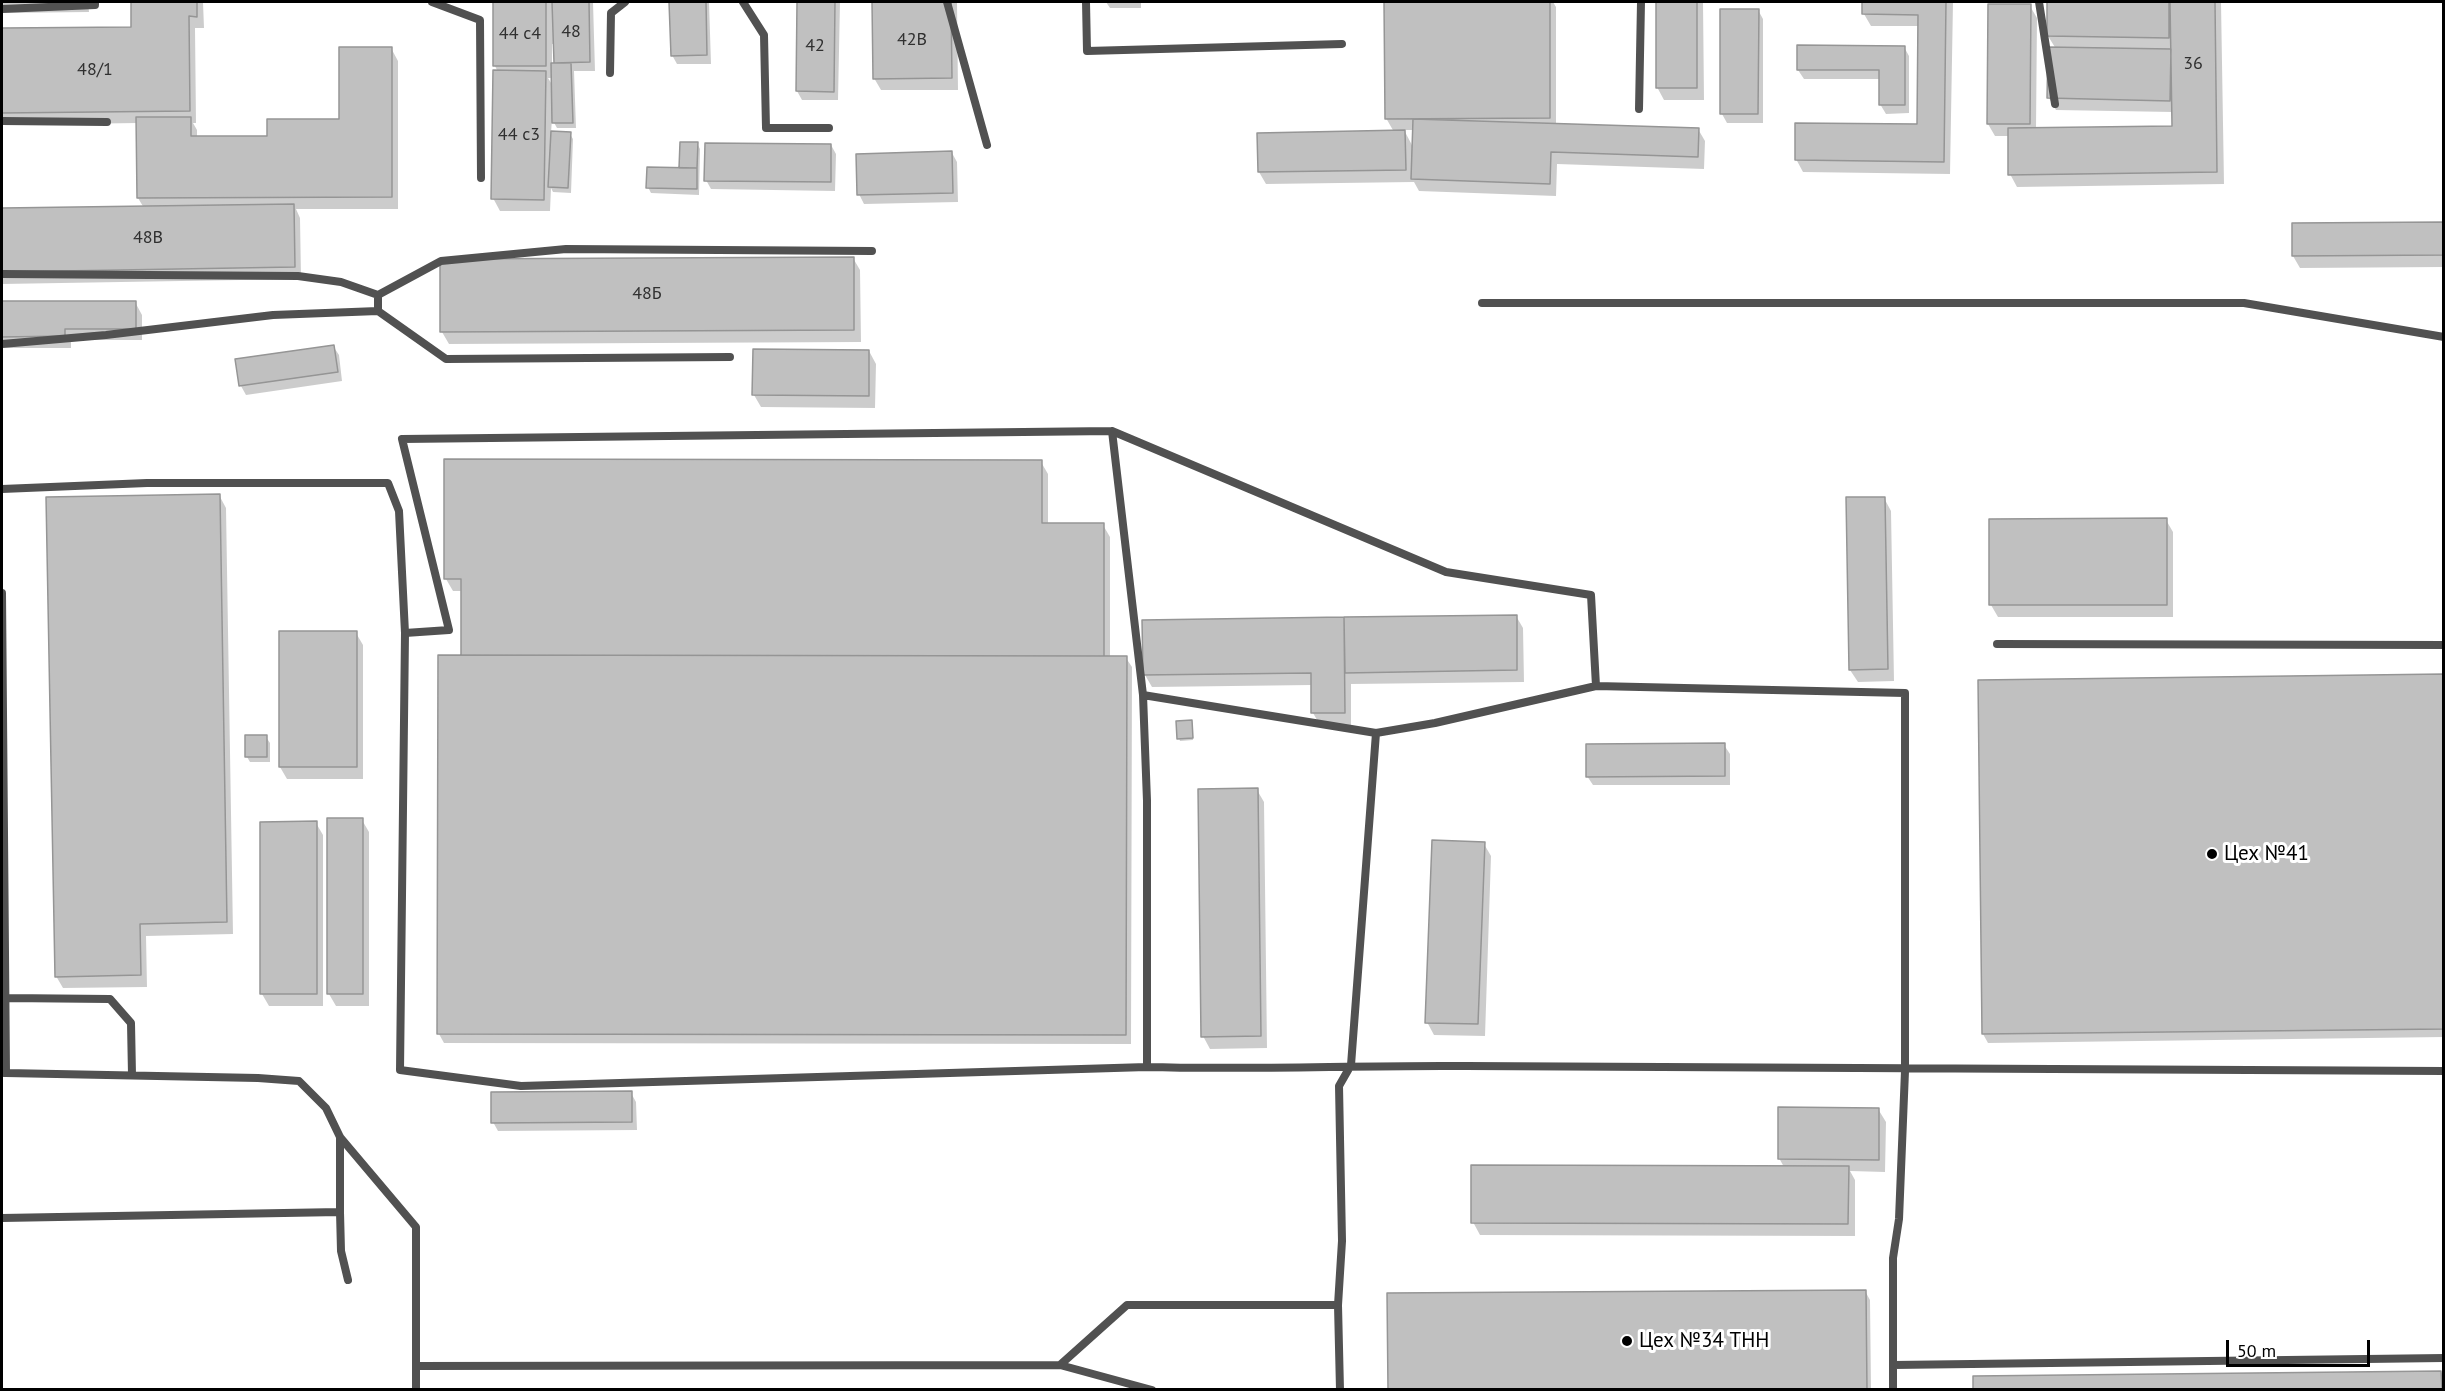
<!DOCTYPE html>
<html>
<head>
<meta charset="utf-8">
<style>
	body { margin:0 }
	#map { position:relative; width:2445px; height:1391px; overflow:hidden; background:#fff; font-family:"PT Sans",sans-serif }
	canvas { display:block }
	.frame { position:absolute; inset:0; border:3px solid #000; pointer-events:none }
	.scale { position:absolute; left:2226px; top:1340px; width:144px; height:27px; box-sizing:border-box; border:3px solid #000; border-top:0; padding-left:8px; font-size:18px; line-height:21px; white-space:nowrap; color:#000; -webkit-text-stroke:4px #fff; paint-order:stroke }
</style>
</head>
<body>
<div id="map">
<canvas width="2445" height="1391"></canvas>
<div class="frame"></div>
<div class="scale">50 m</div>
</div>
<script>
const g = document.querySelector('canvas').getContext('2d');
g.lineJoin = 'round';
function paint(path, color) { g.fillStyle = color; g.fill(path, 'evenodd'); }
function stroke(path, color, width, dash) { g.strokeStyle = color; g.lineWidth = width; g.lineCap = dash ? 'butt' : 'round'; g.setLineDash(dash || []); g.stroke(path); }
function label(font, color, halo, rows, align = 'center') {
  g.font = font + ' "PT Sans",sans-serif'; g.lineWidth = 6; g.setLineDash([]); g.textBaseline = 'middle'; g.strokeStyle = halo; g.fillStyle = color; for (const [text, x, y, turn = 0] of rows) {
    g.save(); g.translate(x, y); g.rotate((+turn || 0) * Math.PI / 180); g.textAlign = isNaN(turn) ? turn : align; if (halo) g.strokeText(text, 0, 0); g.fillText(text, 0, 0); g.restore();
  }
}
paint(new Path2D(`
	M2,2H88L89,12L2,13Z
	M155,2H203L204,28H195L196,123H193L197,130V138H269L340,120L391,48L398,61V209H296L300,218L301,279L2,284V210L144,208L138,198V123L2,125V30L133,29Z
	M495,2H593L595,71H574L576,128H557L552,119L551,133L570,134L573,139L571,193L553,192L551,188L550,211H500L493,198L498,72L495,66ZM552,44H555L557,65H552ZM548,78H553V86Z
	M671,2H709L711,64H677L672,55Z
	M798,2H840L838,100H802L797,91Z
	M873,2H957L958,90H881L874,78Z
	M1106,2H1141V8H1110Z
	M1386,2H1553L1556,7V125L1698,129L1705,141L1704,169L1557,164L1556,196L1419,191L1414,182L1266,184L1259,172L1258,134L1394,132L1386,118ZM1404,130H1414L1413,147Z
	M1657,2H1703L1704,100H1664L1657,87Z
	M1864,2H1953L1950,174L1803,172L1796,159L1918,126L1920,26H1871L1864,14Z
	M2049,2H2221L2224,184L2017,187L2010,174L2009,136H1995L1988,124L2030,6L2037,18L2036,129L2173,128V112L2056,110L2049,98L2056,49L2048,36Z
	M1758,10L1763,19V123H1727L1722,114Z
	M1799,47H1904L1909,56V113L1886,114L1880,104V79H1804L1798,70Z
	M697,143L700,149L699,195L651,193L648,187L681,169Z
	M831,145L836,154L835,191L711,189L706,180Z
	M952,153L957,162L958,202L864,204L859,194Z
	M2444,224V267L2300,268L2293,256Z
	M853,258L860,270L861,342L449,344L442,332Z
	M135,302L142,315V340H71V348H2V303Z
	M333,346L339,355L342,381L246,395L241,386L237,360Z
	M754,351H869L876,364L875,408L761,407L754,395Z
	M1041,462L1048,474V525H1103L1110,537V658H1126L1132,667L1131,1044L444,1043L439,1034L464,657L463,591H453L446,579Z
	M219,495L226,508L233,934L146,936L147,987L63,988L56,976Z
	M1884,498L1891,511L1894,681L1858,682L1850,670Z
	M1990,520H2166L2173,532V617H1998L1991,605Z
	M1516,616L1523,628L1524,682L1351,684V725H1320L1313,713L1312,685L1152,687L1145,675L1144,621Z
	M356,633L363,645V779H287L280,767Z
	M2444,676V1037L1988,1043L1983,1034Z
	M1191,722L1193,740L1180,741L1179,738Z
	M266,737L270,743V762H250L247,757Z
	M1724,745L1730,754V785H1593L1587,776Z
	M1257,790L1264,802L1267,1048L1210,1049L1203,1036Z
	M362,820L369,832V1006H336L329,994Z
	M316,823L323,835V1006H269L262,994Z
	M1484,844L1491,856L1485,1036L1434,1035L1427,1022Z
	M631,1093L636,1102L637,1130L498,1131L493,1122Z
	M1878,1109L1886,1122L1885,1172L1850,1171L1855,1180V1236L1480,1235L1473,1222L1784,1167L1779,1158Z
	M1865,1291L1870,1300L1871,1390H1389Z
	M2441,1372L2444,1377V1390H1974Z`), '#0003');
const building = new Path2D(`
	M131,2H197V17L189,16L190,111L2,113V28L131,27Z
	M493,2H546V66H493Z
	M552,2H589L590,62L554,63Z
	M669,2H706L707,55L671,56Z
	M797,2H835L834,92L796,91Z
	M872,2H951L952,78L873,79Z
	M1384,2H1550V118L1385,119Z
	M1656,2H1697V88H1656Z
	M1862,2H1946L1944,162L1795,160V123L1917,124L1918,15L1862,14Z
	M2047,2H2169V38L2047,36Z
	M2170,2H2215L2217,172L2008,175V128L2172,126Z
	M1988,4H2031L2030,124H1987Z
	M1720,9H1759L1758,114H1720Z
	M1797,45L1905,46V105H1879V70H1797Z
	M339,47H392V197L137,198L136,117H191V136H267V119H339Z
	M2048,47L2171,49L2170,101L2047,98Z
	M551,63H571L573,123H552Z
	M493,70L546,71L544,200L491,199Z
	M1413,119L1699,128L1698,157L1551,152L1550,184L1411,179Z
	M1405,130L1406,170L1258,172L1257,133Z
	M551,131L571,132L568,188L548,187Z
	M680,142H698L697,168H679Z
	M705,143L831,144V182L704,181Z
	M952,151L953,193L857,195L856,154Z
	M647,167L697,168V189L646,188Z
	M294,204L295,267L2,272V208Z
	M2444,222V255L2292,256V223Z
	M854,257V330L440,332V259Z
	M2,301H136V329H65V336L2,337Z
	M334,345L338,372L239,386L235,359Z
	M753,349L869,350V396L752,395Z
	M444,459L1042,460V523H1104V656L461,655V579H444Z
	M220,494L227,922L140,924L141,975L55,977L46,497Z
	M1846,497H1885L1888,669L1849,670Z
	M2167,518V605H1989V519Z
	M1517,615V670L1345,673L1344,617Z
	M1344,617L1345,713H1311V673L1143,675L1142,620Z
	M279,631H357V767H279Z
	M438,655L1127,656L1126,1035L437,1034Z
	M2444,674V1029L1982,1034L1978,680Z
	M1192,720L1193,738L1177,739L1176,721Z
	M245,735H267V757H245Z
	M1725,743V776L1586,777V744Z
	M1258,788L1261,1036L1201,1037L1198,789Z
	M327,818H363V994H327Z
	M317,821V994H260V822Z
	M1432,840L1485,842L1478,1024L1425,1023Z
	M632,1091V1122L491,1123V1092Z
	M1778,1107L1879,1108V1160L1778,1159Z
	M1471,1165L1849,1166L1848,1224L1471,1223Z
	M1866,1290L1867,1390H1388L1387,1293Z
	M2441,1371L2442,1390H1973V1376Z`);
paint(building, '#c0c0c0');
stroke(building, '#959595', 1.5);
stroke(new Path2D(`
	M432,2L480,20L481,178
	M743,2L764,35L766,128H829
	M947,2L987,145
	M1086,2L1087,51L1342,44
	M2039,2L2055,104
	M2,9L95,5V2
	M610,73L611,13L625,2
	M1639,109L1641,2
	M2,121L107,122
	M2,274L298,276L341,282L378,295V311L446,359L730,357
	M378,295L441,261L566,249L872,251
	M1482,303H2244L2444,337
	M2,344L106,335L273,315L378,311
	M1112,431L1143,695L1376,733L1351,1065L1339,1086L1342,1241L1338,1305L1340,1390
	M2,489L147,483H388L399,511L405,633L400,1070L521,1086L1147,1067C1253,1070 1360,1065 1466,1066C1792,1070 2118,1071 2444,1071
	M2,593L6,1073H4
	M405,633L449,630L402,439L1112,431L1446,572L1591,595L1596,686L1905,693V1071L1899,1219L1893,1258V1390
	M1997,644L2444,645
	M1143,695L1147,801V1067
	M1376,733L1435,723L1596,686
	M6,998L110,999L131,1023L132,1075
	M6,1073L258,1078L299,1081L326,1108L340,1137L416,1227V1366L1060,1365L1152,1390
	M340,1212L341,1251L348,1280
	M2,1218L340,1212V1137
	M1060,1365L1127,1305H1338
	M1893,1365L2444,1358
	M416,1366V1390`), '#515151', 8);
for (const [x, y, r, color] of [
	[2212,854,6,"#000"],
	[1627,1341,6,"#000"]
]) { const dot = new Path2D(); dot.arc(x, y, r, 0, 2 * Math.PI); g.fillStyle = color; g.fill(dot); stroke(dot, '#fff', 2); }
label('18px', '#303030', null, [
	["48",571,32],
	["44 с4",520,34],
	["42В",912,40],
	["42",815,46],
	["36",2193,64],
	["48/1",95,70],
	["44 с3",519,135],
	["48В",148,238],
	["48Б",647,294]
]);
label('21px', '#000', '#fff', [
	["Цех №41",2224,854],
	["Цех №34 ТНН",1639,1341]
], 'left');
</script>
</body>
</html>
